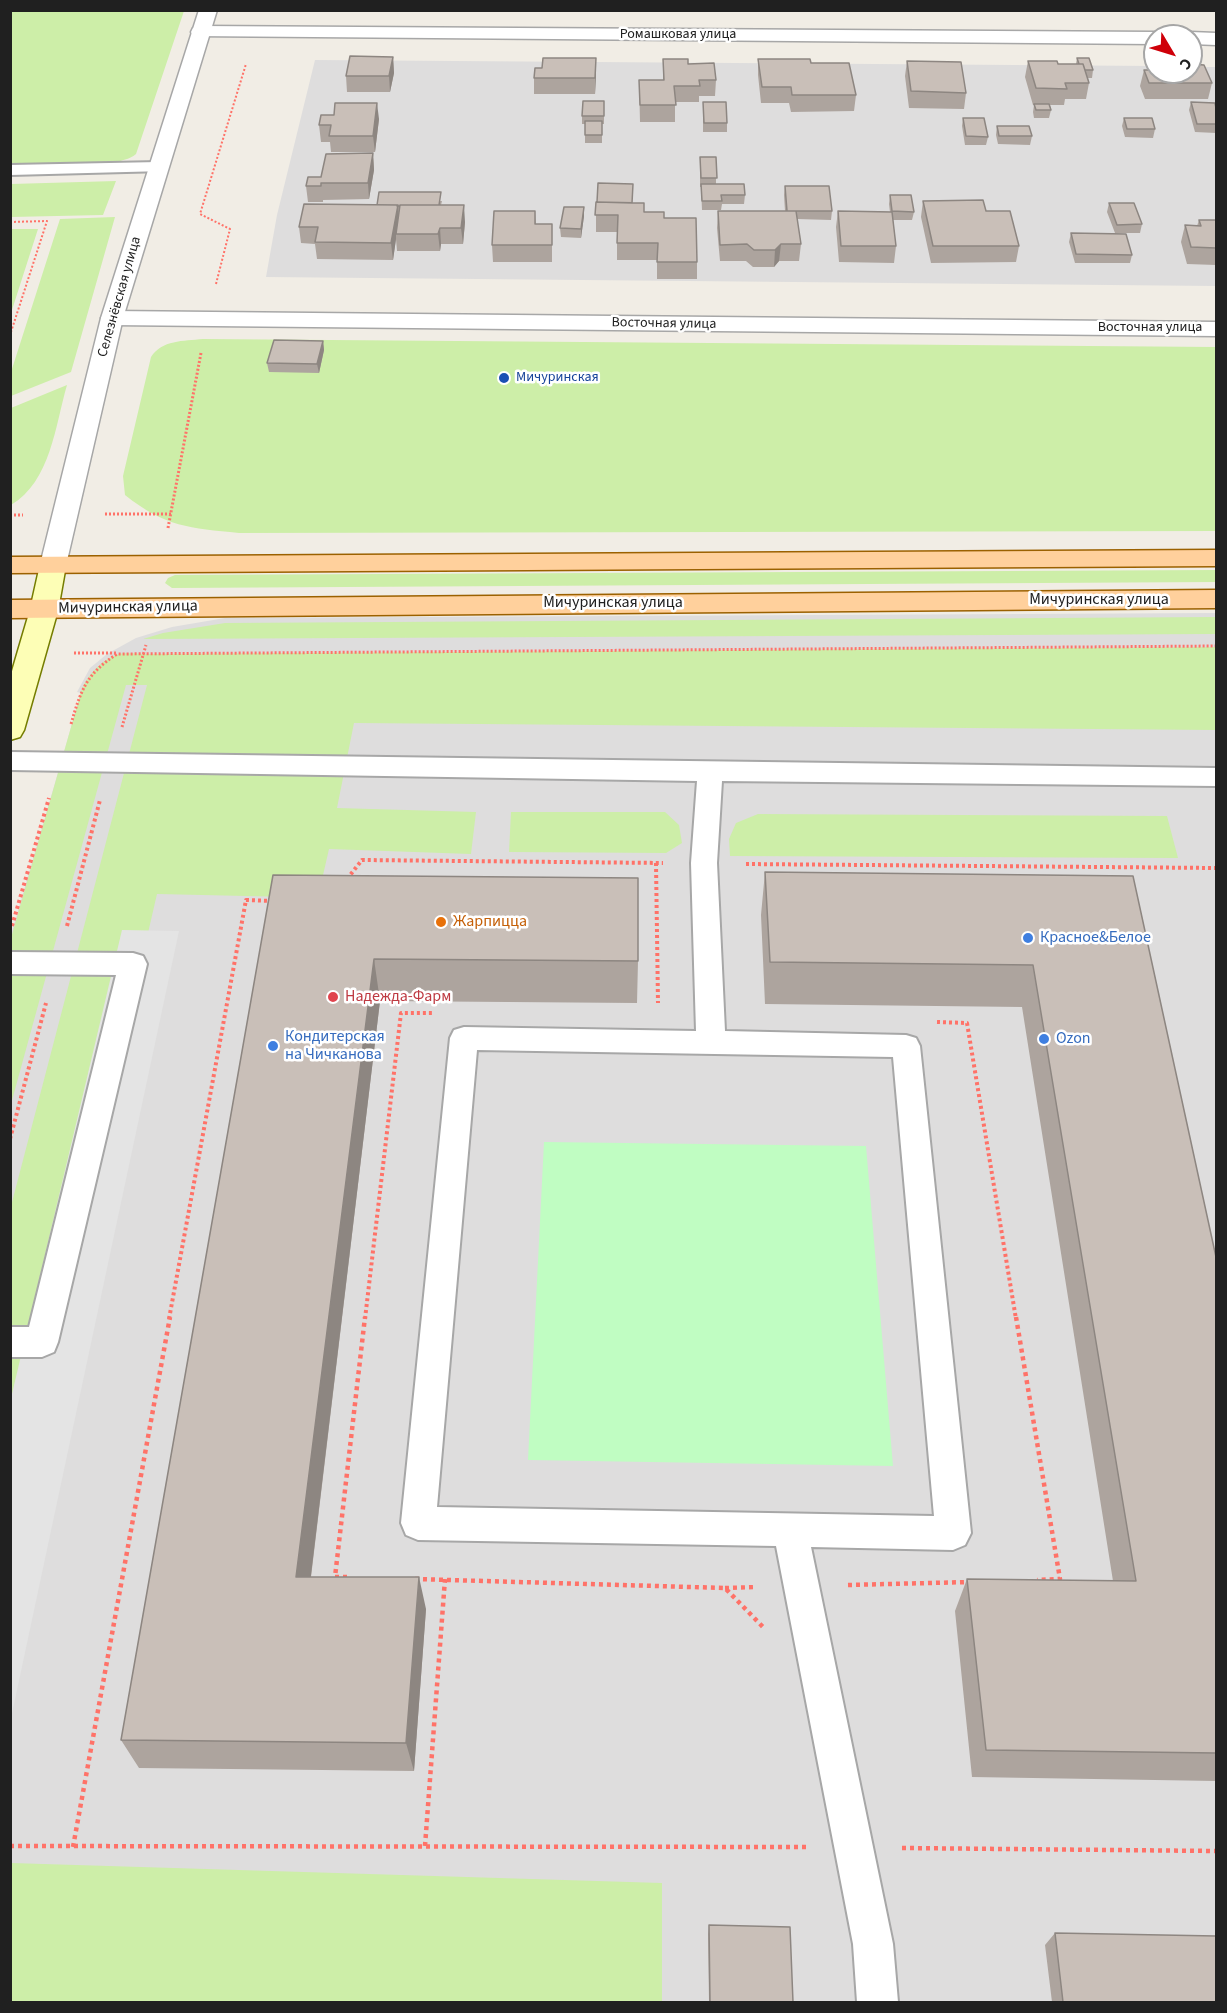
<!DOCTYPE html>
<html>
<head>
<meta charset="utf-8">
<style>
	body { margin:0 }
	#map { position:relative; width:1227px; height:2013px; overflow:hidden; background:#f1ede5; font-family:"Source Sans 3",sans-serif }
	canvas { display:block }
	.frame { position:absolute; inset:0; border:12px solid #202020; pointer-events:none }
	.north { position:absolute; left:1143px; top:24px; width:60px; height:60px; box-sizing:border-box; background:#fff; border:2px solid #a6a6a6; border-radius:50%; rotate:128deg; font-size:16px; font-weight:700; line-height:24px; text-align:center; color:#202020 }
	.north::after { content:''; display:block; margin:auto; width:21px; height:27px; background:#cf0009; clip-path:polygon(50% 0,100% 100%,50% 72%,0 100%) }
</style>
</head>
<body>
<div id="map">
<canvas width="1227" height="2013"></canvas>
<div class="frame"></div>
<div class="north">С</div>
</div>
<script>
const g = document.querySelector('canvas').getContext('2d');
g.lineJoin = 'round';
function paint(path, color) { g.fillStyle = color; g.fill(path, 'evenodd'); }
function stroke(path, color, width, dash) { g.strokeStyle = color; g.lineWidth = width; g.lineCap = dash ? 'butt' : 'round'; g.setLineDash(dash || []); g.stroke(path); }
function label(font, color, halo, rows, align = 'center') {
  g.font = font + ' "Source Sans 3",sans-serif'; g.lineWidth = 5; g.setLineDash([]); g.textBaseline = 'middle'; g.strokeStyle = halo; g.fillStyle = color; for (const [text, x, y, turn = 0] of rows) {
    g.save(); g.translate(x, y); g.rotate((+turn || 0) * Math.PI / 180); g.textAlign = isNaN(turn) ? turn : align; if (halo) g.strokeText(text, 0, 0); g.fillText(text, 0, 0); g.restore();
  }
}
paint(new Path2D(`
	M315,60L1155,66V72H1191V67H1216V286L266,277L277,215Z
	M1216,613V2002H11L10,938L81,693L77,692L90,668L107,654L136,638L172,627L225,618Z`), '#dedddd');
paint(new Path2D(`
	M12,11H184L136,154C119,170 38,164 10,165Z
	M116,181L103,215L11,217V184Z
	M115,217L71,372L11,396V372L60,219Z
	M11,229H38L11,313L10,229Z
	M203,339L1216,347V531L239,533C190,528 165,527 125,495L123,476L151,357C162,340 183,341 203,339Z
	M67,385C55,426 51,481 11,505V408Z
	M1216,570V582L172,588L165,583L168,578L175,575Z
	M1216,617V634L143,639L163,633L225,623Z
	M1216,647V730L354,723L337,808L476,812L471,854L329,849L318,897L336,898L157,894L11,1526V1206L147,685H126L11,1104V938L81,692C86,677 100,661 116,655C124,652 136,654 144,654Z
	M511,812H665L679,825L682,843L666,853L509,852Z
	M758,814L1167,816L1178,858L730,856L729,839L736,823Z
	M11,1863L662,1883V2002H11Z`), '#cdeea8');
paint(new Path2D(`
	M544,1142L866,1146L893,1466L528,1460Z`), '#c0fdc2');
paint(new Path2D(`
	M122,930L179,931L11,1718V1398Z`), '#e4e4e4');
const service = new Path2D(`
	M159,162L165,163L168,167L165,171L10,175V165Z
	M10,752L1216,768V786L722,781L717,863L725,1031L906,1035L916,1038L920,1046L971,1533L965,1545L953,1550L811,1547L893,1944L898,2002H857L853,1944L776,1546L418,1540L406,1535L401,1523L450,1038L454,1030L464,1027L696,1031L691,863L697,781L10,770ZM477,1050L893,1057L934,1516L437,1507Z
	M10,952L133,953L143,956L147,964L58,1342L54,1352L42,1357H10V1327H29L116,975L10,974Z`);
const minor = new Path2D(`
	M200,26L1155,32L1163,36H1155V44L193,36L191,32L193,28Z
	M1191,32L1216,33V45L1191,44V36H1183Z
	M112,311L1216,322V336L112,325L104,323L101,318L104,313Z`);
const tertiary = new Path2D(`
	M199,10H217L123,318L66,565L62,571L53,573L44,571L40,565L101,318Z`);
const secondary = new Path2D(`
	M53,557L62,559L66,565L58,610L24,730L20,737L10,740V678L30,610L40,565L44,559Z`);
const primary = new Path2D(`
	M1216,550V566L10,573V557Z
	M1216,590V608L10,618V600Z`);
stroke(service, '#a7a7a7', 4);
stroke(minor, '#a7a7a7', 3);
stroke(tertiary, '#a7a7a7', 3);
stroke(secondary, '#757d00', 3);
stroke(primary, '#9b6100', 3);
stroke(new Path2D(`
	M10,222L47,221L10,335
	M216,284L230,229L200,214L246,64`), '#ff7268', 2, [2, 2]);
stroke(new Path2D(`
	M105,514H171
	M10,515H23
	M168,528L201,353
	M74,653H118
	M71,724C81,690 86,674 117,654L1216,646
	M122,727L146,645`), '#ff7268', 3, [2, 2]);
stroke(new Path2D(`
	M656,863L658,1003
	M746,864L1216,868
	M347,879L362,860L663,863
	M12,926L49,798
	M67,926L100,800
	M937,1022L967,1023L1016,1319
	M10,1139L46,1003
	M169,1319L246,900L273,901
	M365,1319L401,1013H434`), '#ff7268', 4, [3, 3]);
stroke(new Path2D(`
	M1016,1317L1060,1579L1037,1580
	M347,1577H335L365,1317
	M415,1579L725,1588L763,1627
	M848,1585L970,1582
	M725,1588L757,1587
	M10,1846L808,1847
	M425,1846L445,1579
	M73,1847L170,1317
	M902,1848L1216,1851`), '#ff7268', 4.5, [4, 4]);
paint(service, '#fff');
paint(minor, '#fff');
paint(tertiary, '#fff');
paint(secondary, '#fdfeb6');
paint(primary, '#ffd09c');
paint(new Path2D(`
	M393,57L394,73L390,92H347L346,76Z
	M1077,58L1093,70L1092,78H1088L1089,83L1086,99H1065L1064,105H1050L1051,110L1049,118H1034L1033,112L1034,105H1033L1025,77L1028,61L1058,64H1076Z
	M663,59L688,64L716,80L715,96H699V102H675V122H640L639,80H663Z
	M758,59L811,63L856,95L854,111L791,112L789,103H761L758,75Z
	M907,61L966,93L964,109L909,108L905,76Z
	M1150,62L1212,83L1208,99H1145L1140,86L1144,70H1149Z
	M596,74L595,94H534V78Z
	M604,101V124H602V143H585V124H582V116Z
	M703,102L727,123V132H703Z
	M1191,102L1216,108V133L1195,132L1189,110Z
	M963,118L988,137L986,145H965L962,126Z
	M1124,118L1155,129L1153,138L1125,137L1122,126Z
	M379,119L375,152H331L330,142H321L319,125Z
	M997,126L1032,136L1030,145L998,144L996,135Z
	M373,153L374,170L369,199L323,200V202H308L306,186L321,177Z
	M700,157H716V184L745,195L744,204H722L721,210H702L701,187H700Z
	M785,186L832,211L831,220L797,219L801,244L799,261H779L774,267H753L746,261H720L717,228L718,211H785L784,195Z
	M890,195L914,212L912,220H893L896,246L894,263L839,262L836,227L838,211L890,212L889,204Z
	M442,201L441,205L465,222L463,244H441L440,251H397L396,239L393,260L317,259L315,244L301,243L299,227L377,205Z
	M923,201L986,211L1019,246L1016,262L931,263L921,217Z
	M596,202L632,203L644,212L664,218L697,262V279H657V260H617V232H596Z
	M1109,203L1142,224L1140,233H1115L1107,212Z
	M584,207V216L581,238L561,237L560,228Z
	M535,211L536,224L552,241V262H493L492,245Z
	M1199,220H1216V265L1187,264L1181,242L1185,225L1197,226Z
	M1071,233L1132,255L1130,263H1075L1069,242Z
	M323,341L324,350L319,373L269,372L267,363Z
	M765,872L1133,876L1216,1257V1781L972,1777L955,1611L967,1579L1113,1581L1022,1007L765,1004L761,915Z
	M273,875L638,961L637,1003L380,1001L311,1577L426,1609L414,1771L139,1768L121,1740Z
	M709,1925L793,2002H709L708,1934Z
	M1055,1933L1216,2002H1052L1045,1945Z`), '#ada49e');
paint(new Path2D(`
	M393,57L394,73L390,92L389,76Z
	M596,58V74L595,94V78Z
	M377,103L379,119L375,152L373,136Z
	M373,153L374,170L369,199L368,183Z
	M398,205L399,221L396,234V239L393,260L391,243Z
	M464,205L465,222L463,244L461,228Z
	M584,207V216L581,238V229Z
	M440,228L441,244L440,251L438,234Z
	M781,244L779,261L774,267L775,250Z
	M323,341L324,350L319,373L317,364Z
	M374,959L380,1001L307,1608L296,1577Z
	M419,1577L426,1609L414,1771L406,1743Z`), '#8d8681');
const building = new Path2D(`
	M350,56L393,57L389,76H346Z
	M543,58H596L595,78H534L535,68H542Z
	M1077,58H1089L1093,70H1085L1083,64H1079Z
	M663,59H688V64L714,63L716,80H699L700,86H674L676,105H640L639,80H664Z
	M758,59H810L811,63H849L856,95H792L791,87H762Z
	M907,61L961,62L966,93L911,91Z
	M1028,61H1057L1058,64H1083L1089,83H1065L1067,89L1036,88Z
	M1150,62H1155V72H1191V64L1204,65L1212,83H1149L1144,70H1154Z
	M583,101H604V116H582Z
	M703,102H726L727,123H704Z
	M1191,102L1215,103L1216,108V124H1197Z
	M335,103H377L373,136H329L331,125H319L321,115H334Z
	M1034,104H1049L1051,110H1036Z
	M963,118H984L988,137L966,136Z
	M1124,118H1152L1155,129H1127Z
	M585,121H602V135H585Z
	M997,126H1029L1032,136H999Z
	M373,153L368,183H321V186H306L308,177H321L326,154Z
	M700,157H716L717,178H701Z
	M598,183L633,184L632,203L597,202Z
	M701,184H744L745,195H721L722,201H702Z
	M785,186H829L832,211H787Z
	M379,192H441L439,205H400V206H397L398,205H377Z
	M890,195H911L914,212L892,211Z
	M983,200L986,211H1010L1019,246H933L923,201Z
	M596,202L644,203V212H664V218H696L697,262H657L658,243H617L618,215H595Z
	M1109,203H1134L1142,224L1117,225Z
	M304,204L398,205L391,243L315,242L318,227H299Z
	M400,205H464L461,228H440L438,234H396Z
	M564,207H584L581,229L560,228Z
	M494,211H535V224H552V245H492Z
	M718,211H796L801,244H781L775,250H754L747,244L720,245Z
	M838,211L892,212L896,246H841Z
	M1199,220H1216V248L1191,247L1185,225L1201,226Z
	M1071,233L1126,234L1132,255L1076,254Z
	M274,340L323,341L317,364L267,363Z
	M765,872L1133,876L1216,1257V1753L986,1750L967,1579L1136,1581L1033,965L770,962Z
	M273,875L638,878V961L374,959L296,1577H419L406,1743L121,1740Z
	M709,1925L790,1927L793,2002H710Z
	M1055,1933L1216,1936V2002H1063Z`);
paint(building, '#c9bfb8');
stroke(building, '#8d8681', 1.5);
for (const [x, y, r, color] of [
	[504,378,6,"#1a4fb4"],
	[441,922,6,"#e8710a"],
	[1028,938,6,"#3f7fe0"],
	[333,997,6,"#e0444e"],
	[1044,1039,6,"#3f7fe0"],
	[273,1046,6,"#3f7fe0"]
]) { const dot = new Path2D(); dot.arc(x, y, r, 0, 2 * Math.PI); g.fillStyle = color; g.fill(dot); stroke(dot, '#fff', 2); }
label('14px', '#202020', '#fff', [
	["Ромашковая улица",678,35],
	["Селезнёвская улица",120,297,-74],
	["Восточная улица",664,324,1],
	["Восточная улица",1150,328]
]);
label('14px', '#164399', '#fff', [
	["Мичуринская",516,378]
], 'left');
label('16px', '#202020', '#fff', [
	["Мичуринская улица",1099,600],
	["Мичуринская улица",613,603],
	["Мичуринская улица",128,608,-1]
]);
label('16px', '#c56008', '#fff', [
	["Жарпицца",453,922]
], 'left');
label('16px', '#366cbe', '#fff', [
	["Красное&Белое",1040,938],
	["Кондитерская",285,1037],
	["на Чичканова",285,1055],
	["Ozon",1056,1039]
], 'left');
label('16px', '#be3a42', '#fff', [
	["Надежда-Фарм",345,997]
], 'left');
</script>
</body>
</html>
